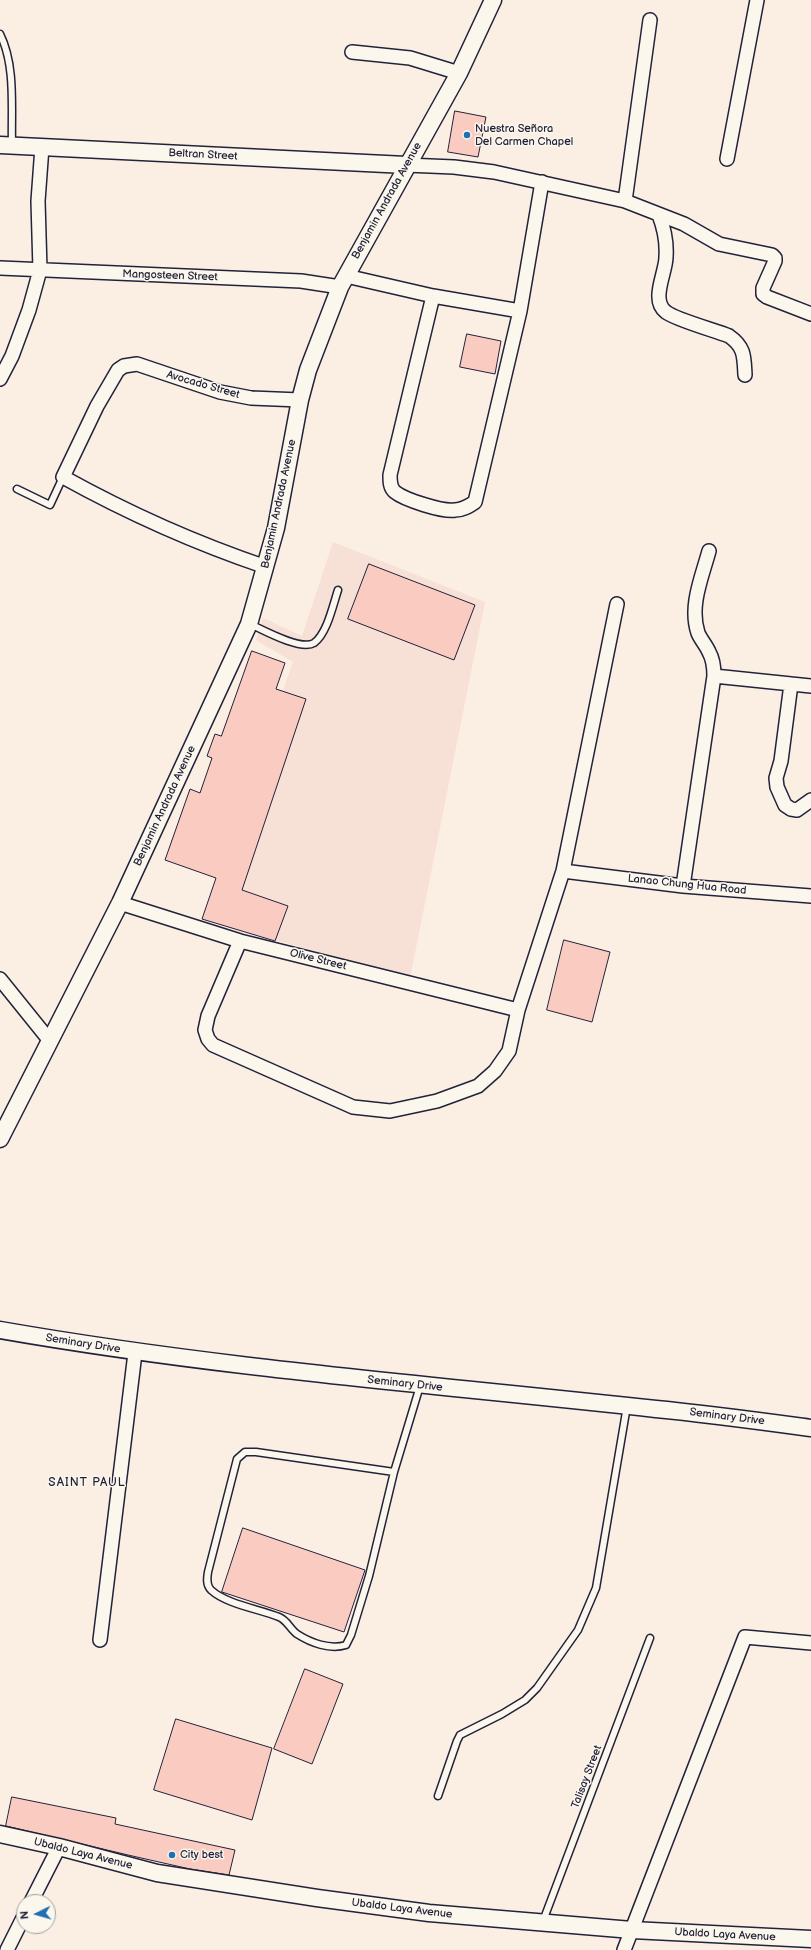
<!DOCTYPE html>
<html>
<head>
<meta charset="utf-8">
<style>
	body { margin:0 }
	#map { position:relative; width:811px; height:1950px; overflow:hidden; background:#fbeee3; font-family:"Balsamiq Sans",sans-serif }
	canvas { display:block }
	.north { position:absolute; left:16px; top:1894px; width:40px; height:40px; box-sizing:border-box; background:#fbf7ec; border:1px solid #a4a2a5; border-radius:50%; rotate:265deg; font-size:11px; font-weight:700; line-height:16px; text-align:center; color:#22223b }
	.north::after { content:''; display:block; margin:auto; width:14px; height:18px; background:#1f6fb2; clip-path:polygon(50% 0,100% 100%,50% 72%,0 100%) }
</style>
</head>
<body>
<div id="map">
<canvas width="811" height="1950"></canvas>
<div class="north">N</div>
</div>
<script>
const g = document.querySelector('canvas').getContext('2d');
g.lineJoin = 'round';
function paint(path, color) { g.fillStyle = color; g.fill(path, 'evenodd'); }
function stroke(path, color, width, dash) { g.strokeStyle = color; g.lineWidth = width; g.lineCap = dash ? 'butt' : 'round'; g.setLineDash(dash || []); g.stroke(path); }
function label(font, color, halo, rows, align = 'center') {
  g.font = font + ' "Balsamiq Sans",sans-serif'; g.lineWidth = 3; g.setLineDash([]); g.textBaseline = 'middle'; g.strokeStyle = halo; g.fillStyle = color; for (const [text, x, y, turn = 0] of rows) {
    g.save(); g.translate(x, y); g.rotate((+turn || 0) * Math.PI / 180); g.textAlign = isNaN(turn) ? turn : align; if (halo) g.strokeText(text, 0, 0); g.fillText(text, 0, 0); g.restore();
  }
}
paint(new Path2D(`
	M333,542L485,602L410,978L202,919L293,662L256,640L263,618L302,636Z`), '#f7e0d6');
const building = new Path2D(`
	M455,111L486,117L478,157L448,152Z
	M467,334L501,341L495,374L460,367Z
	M369,564L475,605L454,660L348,619Z
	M252,651L285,663L276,689L306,699L242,890L288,906L275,941L202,919L216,878L165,860L190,789L200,793L212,758L207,756L215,734L221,736Z
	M564,940L610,952L592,1022L547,1010Z
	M243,1528L365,1570L344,1632L222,1592Z
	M305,1669L343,1684L312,1764L274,1749Z
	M176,1719L272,1748L252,1820L154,1790Z
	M12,1797L116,1818L115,1824L235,1850L229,1875L190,1869L128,1855L6,1826Z`);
paint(building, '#facbc1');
stroke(building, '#22223b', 1);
const service = new Path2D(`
	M0,34C16,66 11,109 12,145
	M17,489L50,505L63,477
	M250,624C263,630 301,651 314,643C327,634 333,605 338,590
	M394,1472L256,1452H245L237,1459L208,1572C207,1578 206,1585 211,1590C226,1604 259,1609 279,1617C287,1620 290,1629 297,1634C311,1643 330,1650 346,1645L351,1635L369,1576L394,1472L420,1386
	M438,1796L457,1741L460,1735L502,1714L525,1700L537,1688L578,1630L596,1588L627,1406
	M543,1921L650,1638`);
const minor = new Path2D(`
	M352,52L410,58L459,73
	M727,159L757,0
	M406,165L454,167L494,172L625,201L684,224L719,244L772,255L775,258V261L763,288V294L767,297L811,314
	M625,201L650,20
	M659,215C664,228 667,242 666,257C666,273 650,300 666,312C674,319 717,331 729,336C745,347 744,357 745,375
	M0,268L301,281L340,287
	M346,276L433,296L520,311
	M433,296L390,475C390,482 390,488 395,492C405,500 443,512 455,510C463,510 469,506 475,502L520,311L542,182
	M0,379L12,356L29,310L40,270L38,201L42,147
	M266,567C195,543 128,513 63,477L97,406L118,370L124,366L137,364L220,392L251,398L300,400
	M714,676L811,686
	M791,684L781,761L776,778L777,787L785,805L791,809L797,810L811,800
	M563,871L683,886L811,896
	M683,886L714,676C714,668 713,659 709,652C706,645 701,640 698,633C689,606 702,577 709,551
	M120,903L240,941L518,1010
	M240,941L208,1016L205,1030L208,1039L213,1045L353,1107L390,1111L437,1101L478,1086L495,1071L509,1051L518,1010L563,871L617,604
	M0,979L50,1041
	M100,1640L135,1353
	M31,1902L59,1847
	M7,1950L24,1916
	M624,1950L745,1637L811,1643`);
const tertiary = new Path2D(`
	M0,145L406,165
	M0,1139L120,903L249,624L276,528L300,400L308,370L340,287L459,73L493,0
	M0,1330C217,1368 437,1385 656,1409C708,1414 759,1421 811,1428
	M0,1834L59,1847L157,1873L317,1898L429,1913L632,1930L811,1939`);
stroke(service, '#22223b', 9);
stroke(minor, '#22223b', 16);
stroke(tertiary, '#22223b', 19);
stroke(service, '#fbf7ec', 6);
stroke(minor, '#fbf7ec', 13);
stroke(tertiary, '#fbf7ec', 16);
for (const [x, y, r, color] of [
	[467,135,4,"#1f6fb2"],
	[172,1855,4,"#1f6fb2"]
]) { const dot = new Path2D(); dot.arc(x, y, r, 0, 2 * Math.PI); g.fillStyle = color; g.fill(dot); stroke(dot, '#fbf7ec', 1.5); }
label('11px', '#22223b', '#fbf7ec', [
	["Nuestra Señora",475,129],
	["Del Carmen Chapel",475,142],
	["City best",180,1855]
], 'left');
label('11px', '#22223b', '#fbf7ec', [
	["Beltran Street",203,155,3],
	["Benjamin Andrada Avenue",387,201,-61],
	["Mangosteen Street",170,276,2],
	["Avocado Street",203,385,16],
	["Benjamin Andrada Avenue",279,504,-78],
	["Benjamin Andrada Avenue",165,806,-65],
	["Lanao Chung Hua Road",687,885,6],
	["Olive Street",318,960,14],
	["Seminary Drive",83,1344,9],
	["Seminary Drive",405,1384,6],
	["Seminary Drive",727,1417,7],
	["Talisay Street",587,1777,-69],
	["Ubaldo Laya Avenue",83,1854,14],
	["Ubaldo Laya Avenue",402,1909,7],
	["Ubaldo Laya Avenue",725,1935,3]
]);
g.letterSpacing = '1px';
label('12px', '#22223b', '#fbf7ec', [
	["SAINT PAUL",87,1483]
]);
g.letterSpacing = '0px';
</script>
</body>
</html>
